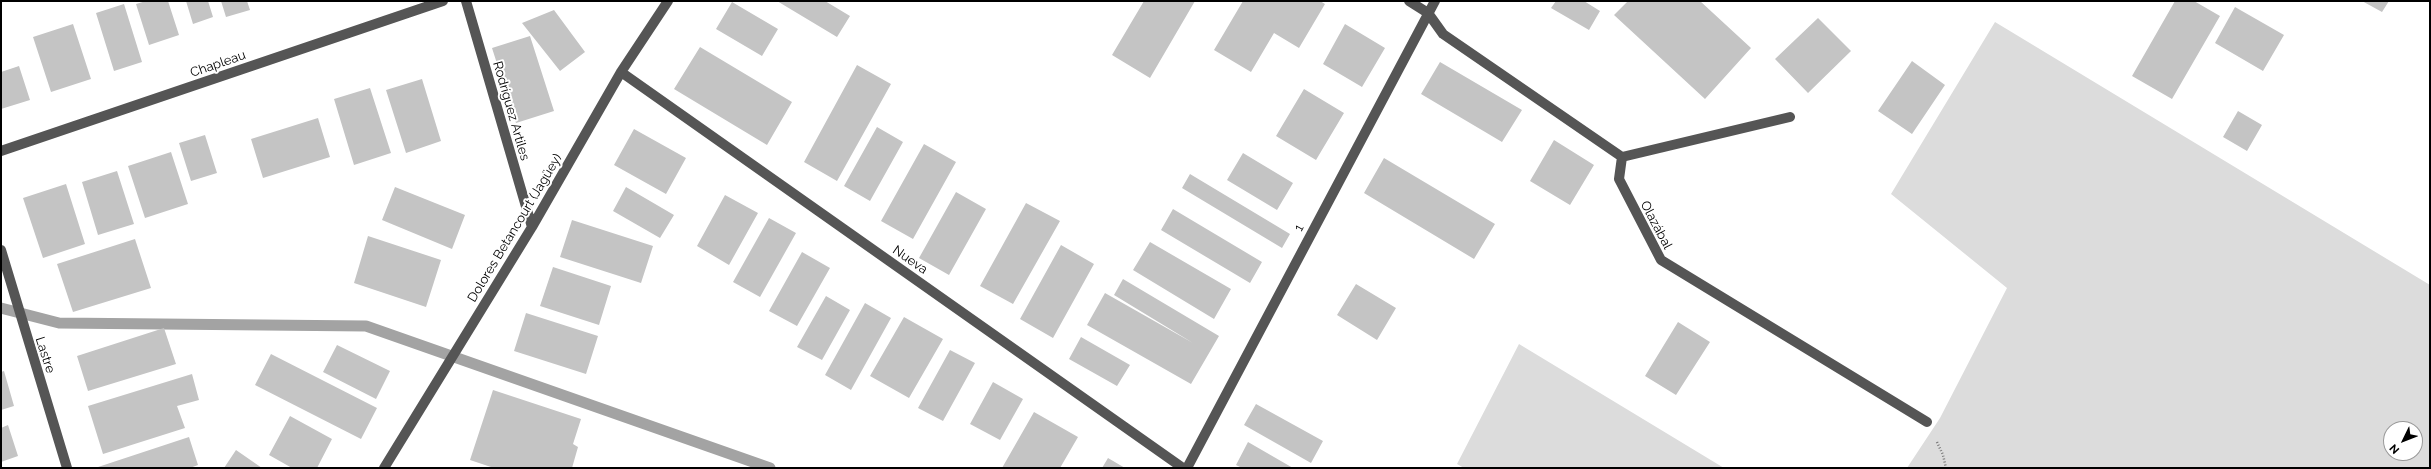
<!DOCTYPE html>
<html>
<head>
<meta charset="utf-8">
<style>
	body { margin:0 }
	#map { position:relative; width:2431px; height:469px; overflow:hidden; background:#fff; font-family:Raleway,sans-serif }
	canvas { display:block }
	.frame { position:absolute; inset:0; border:2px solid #000; pointer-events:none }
	.north { position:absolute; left:2383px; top:421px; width:40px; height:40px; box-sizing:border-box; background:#fff; border:1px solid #999; border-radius:50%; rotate:227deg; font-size:11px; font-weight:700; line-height:16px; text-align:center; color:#000 }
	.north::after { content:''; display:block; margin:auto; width:14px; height:18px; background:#000; clip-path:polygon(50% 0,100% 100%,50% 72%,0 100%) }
</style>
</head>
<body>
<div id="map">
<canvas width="2431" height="469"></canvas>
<div class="frame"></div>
<div class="north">N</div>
</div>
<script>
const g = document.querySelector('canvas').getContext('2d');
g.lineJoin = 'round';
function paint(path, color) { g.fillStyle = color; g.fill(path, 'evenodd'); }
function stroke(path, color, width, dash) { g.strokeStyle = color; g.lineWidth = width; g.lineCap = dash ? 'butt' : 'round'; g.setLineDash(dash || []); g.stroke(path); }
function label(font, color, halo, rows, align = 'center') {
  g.font = font + ' Raleway,sans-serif'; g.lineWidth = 4; g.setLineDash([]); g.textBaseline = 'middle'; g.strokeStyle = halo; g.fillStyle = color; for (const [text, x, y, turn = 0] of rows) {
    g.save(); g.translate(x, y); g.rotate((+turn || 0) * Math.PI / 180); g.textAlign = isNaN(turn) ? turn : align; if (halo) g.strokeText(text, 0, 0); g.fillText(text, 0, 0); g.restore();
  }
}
paint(new Path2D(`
	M1995,22L2430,285V468H1907L1940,418L2007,288L1891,194ZM2391,429H2415V453H2391Z
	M1519,344L1724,468H1464L1457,464Z`), '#dcdcdc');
stroke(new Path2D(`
	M1,308L59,323L366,326L770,468`), '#a3a3a3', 11);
paint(new Path2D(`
	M146,1H168L179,35L149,45L136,4Z
	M186,1H208L213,17L193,24Z
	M221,1H247L250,10L226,17Z
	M777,1H825L850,16L837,37Z
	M1144,1H1195L1150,78L1112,55Z
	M1243,1H1320L1325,4L1299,48L1274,33L1251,72L1214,50Z
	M1556,1H1584L1600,11L1589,30L1551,8Z
	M1628,1H1700L1751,48L1705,99L1614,15Z
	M2175,1H2194L2220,16L2172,99L2132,76Z
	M2362,1H2389L2382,12Z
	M732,2L778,29L762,56L716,29Z
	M124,4L142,62L114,71L96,13Z
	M2235,7L2284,35L2263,71L2215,43Z
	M554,10L585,52L560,71L522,23Z
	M1818,18L1851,51L1808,93L1775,59Z
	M73,24L91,79L51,92L33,37Z
	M1345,24L1385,48L1362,87L1323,64Z
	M530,36L554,111L516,123L492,48Z
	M700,47L792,102L767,145L674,89Z
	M1912,61L1945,85L1912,134L1878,111Z
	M1440,62L1522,110L1502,142L1421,94Z
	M857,65L891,84L837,181L804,162Z
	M19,66L30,100L1,109V72Z
	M422,79L441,141L406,153L386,90Z
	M370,88L391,153L354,165L334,99Z
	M1304,89L1344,113L1316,160L1276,136Z
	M2238,111L2262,125L2247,151L2223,137Z
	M318,118L330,157L263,178L251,139Z
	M877,127L903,142L870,201L844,186Z
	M634,129L686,158L666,194L614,165Z
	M205,135L217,173L191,181L179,143Z
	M1554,140L1594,165L1570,205L1530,181Z
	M924,144L956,162L913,239L881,221Z
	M171,152L188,204L145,218L128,166Z
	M1243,153L1293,183L1277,210L1227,180Z
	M1384,158L1495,224L1474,259L1364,193Z
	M117,171L134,224L98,235L82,182Z
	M1190,174L1290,234L1282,248L1182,188Z
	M66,184L85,244L43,258L23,198Z
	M395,187L465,215L452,249L382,220Z
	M626,187L674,215L660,238L613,211Z
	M956,192L986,209L949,275L919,258Z
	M725,195L758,213L729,265L697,246Z
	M1026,203L1060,221L1013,304L980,286Z
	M1173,209L1262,262L1250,283L1161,230Z
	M769,218L796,233L760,297L733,282Z
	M572,220L653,246L641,283L560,257Z
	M368,236L441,260L426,307L354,283Z
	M135,239L151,288L73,312L57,264Z
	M1150,242L1231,289L1214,319L1133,270Z
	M1061,245L1094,264L1053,338L1020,319Z
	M802,252L830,268L797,326L769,311Z
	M553,267L611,286L599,325L540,306Z
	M1123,279L1219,336L1191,384L1087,325L1105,293L1193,343L1114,295Z
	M1356,284L1396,308L1377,340L1337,315Z
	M826,296L850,310L822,360L797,347Z
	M865,303L891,318L851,390L825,375Z
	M526,313L598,336L586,374L514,351Z
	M904,317L943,339L909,398L870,376Z
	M1678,322L1710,342L1676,395L1645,376Z
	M164,328L176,364L88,391L77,356Z
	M1081,337L1130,365L1117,386L1069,359Z
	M337,345L390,371L376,399L323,372Z
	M950,350L975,363L943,421L918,408Z
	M271,354L377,408L361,439L255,385Z
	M4,371L14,406L1,410V372Z
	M192,374L199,400L177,406L185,428L103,454L88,406Z
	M993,382L1023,399L1000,440L970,424Z
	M493,390L581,419L573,444L578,447L572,468H494L470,460Z
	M1256,404L1323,441L1311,463L1244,425Z
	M1034,412L1078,437L1060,468H1002Z
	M290,416L332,439L317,468H292L269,455Z
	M8,425L18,456L1,462V428Z
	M189,437L198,465L190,468H95Z
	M1248,442L1293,468H1242L1236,465Z
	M236,450L262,468H224Z
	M1108,458L1125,468H1102Z`), '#c4c4c4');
stroke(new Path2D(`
	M1937,442L1943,455L1946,468`), '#777', 2.5, [1, 2]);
stroke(new Path2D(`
	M466,1L532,227
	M1409,1L1428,13L1443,34L1622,157
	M621,72L1183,468
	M1,151L443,1
	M1622,157L1619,179L1661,260L1927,422
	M1622,157L1790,117
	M1,250L67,468
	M384,468L532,227L621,72L668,1
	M1187,468L1435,1`), '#555', 10);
label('13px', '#000', '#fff', [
	["Chapleau",218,64,-19],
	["Rodríguez Artiles",511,111,74],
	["Olazábal",1656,225,62],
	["Dolores Betancourt (Jagüey)",515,228,-59],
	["1",1299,228,-62],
	["Nueva",910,260,35],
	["Lastre",45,355,72]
]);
</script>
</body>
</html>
